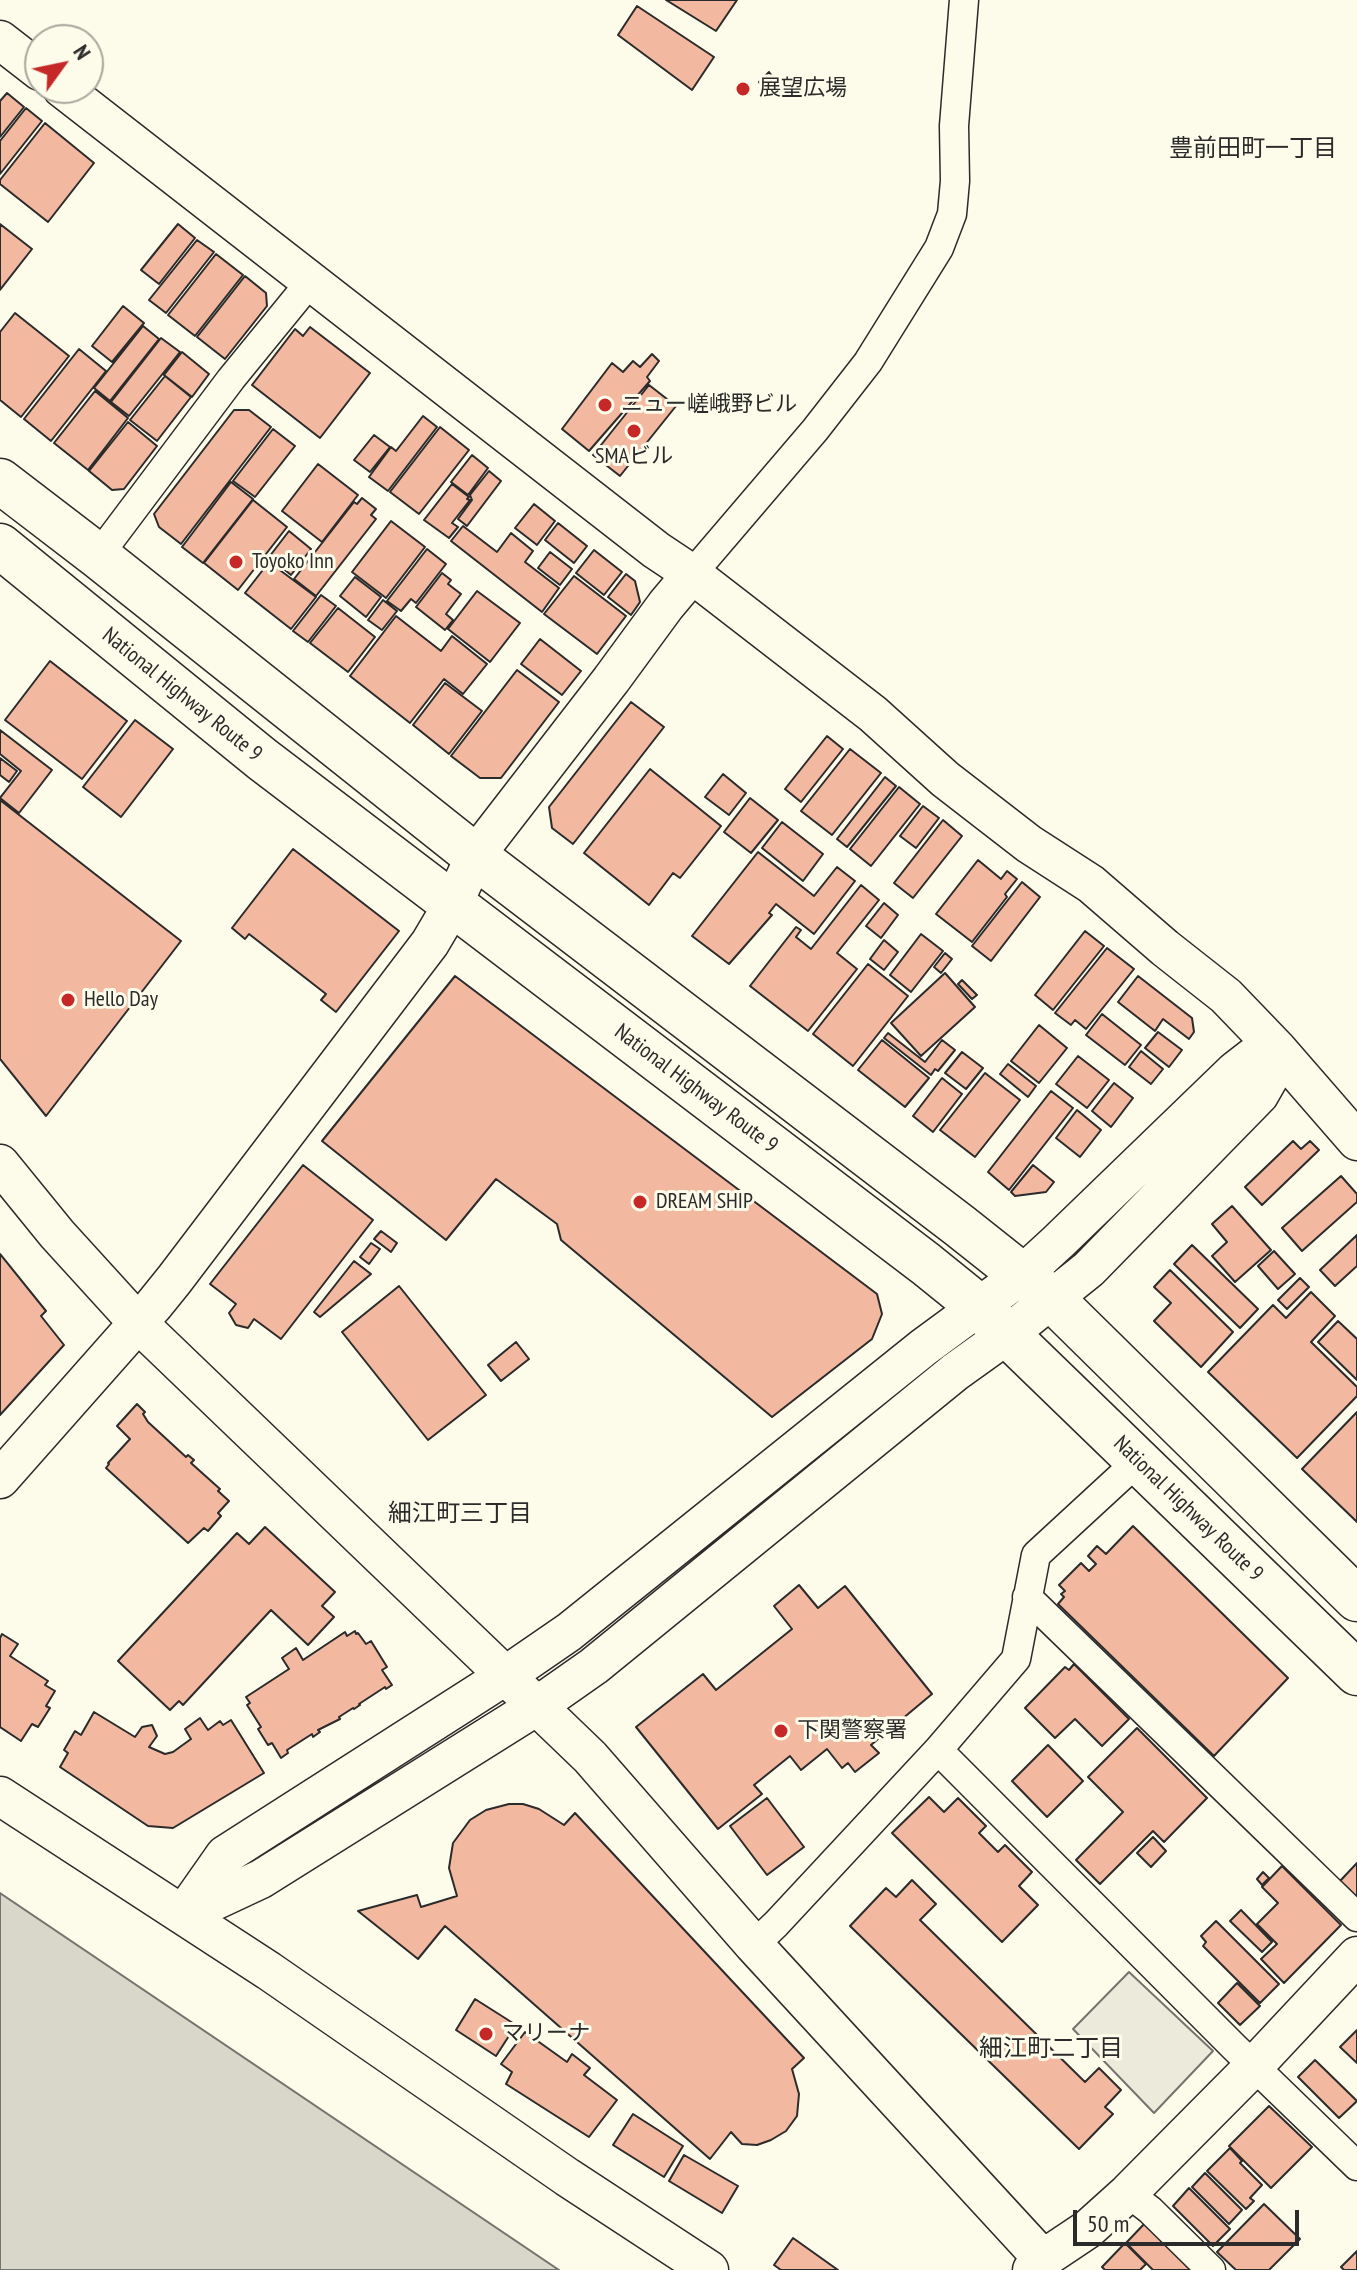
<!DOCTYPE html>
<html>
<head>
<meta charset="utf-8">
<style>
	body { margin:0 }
	#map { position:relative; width:1357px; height:2270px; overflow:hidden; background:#fdfbea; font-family:"PT Sans Narrow",sans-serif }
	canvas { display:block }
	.north { position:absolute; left:24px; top:24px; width:80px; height:80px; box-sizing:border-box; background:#fdfbea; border:2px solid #a9a89e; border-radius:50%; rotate:57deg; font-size:22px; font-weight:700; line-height:32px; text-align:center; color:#2b2b2b }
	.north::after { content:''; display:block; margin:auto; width:28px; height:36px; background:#c62828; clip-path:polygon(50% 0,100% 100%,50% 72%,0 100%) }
	.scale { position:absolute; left:1073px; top:2210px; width:226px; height:36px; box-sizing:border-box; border:4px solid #2b2b2b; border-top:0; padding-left:10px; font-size:24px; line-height:28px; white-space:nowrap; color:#2b2b2b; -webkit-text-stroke:6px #fdfbea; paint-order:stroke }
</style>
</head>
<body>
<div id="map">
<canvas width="1357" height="2270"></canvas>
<div class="north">N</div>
<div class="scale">50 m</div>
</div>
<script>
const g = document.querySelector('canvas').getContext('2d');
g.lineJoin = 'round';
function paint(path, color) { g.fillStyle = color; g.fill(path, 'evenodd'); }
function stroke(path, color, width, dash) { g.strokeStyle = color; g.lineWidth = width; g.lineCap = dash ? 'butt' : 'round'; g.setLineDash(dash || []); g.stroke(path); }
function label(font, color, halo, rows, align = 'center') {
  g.font = font + ' "PT Sans Narrow","Noto Sans JP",sans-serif'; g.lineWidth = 6; g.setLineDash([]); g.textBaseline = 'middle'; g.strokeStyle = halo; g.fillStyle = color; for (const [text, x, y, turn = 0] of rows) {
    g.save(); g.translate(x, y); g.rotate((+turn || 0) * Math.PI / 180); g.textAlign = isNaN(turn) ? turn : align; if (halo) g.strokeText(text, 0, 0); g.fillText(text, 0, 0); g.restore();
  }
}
const green = new Path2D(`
	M1129,1972L1213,2051L1154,2113L1073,2029Z`);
paint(green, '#ecebdb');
stroke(green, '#74746e', 2);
const water = new Path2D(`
	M0,1893L559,2270H0Z`);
paint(water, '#d8d7c9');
stroke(water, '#74746e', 2);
const building = new Path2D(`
	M666,0H737L716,31Z
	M637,6L714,57L692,90L618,35Z
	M769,72L777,83L766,93L759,82Z
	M7,93L24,107L0,137V101Z
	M26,108L42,121L0,174V141Z
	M45,123L94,163L48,222L0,184V180Z
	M0,224L32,249L0,290Z
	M178,224L195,238L159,284L141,270Z
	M197,240L214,252L166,313L149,300Z
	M216,254L243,275L195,336L168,315Z
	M245,276L266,293L267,306L225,359L197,337Z
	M123,306L144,323L112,362L92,346Z
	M15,313L69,356L21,417L0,400V332Z
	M143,326L159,339L110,401L94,388Z
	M310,327L370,373L320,438L252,385L295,329L303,336Z
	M161,338L180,352L129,416L111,402Z
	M79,349L106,371L51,441L24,419Z
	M182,352L209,374L192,397L164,375Z
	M652,354L659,361L647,377L650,381L589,451L562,429L612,363L623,372L633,361L640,367Z
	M165,376L191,397L157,441L130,420Z
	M649,385L676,406L620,476L593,455Z
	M95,391L128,418L88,470L54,443Z
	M234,410H249L271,427L181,544L159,527L154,514Z
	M423,416L437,427L388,491L369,477L391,447L396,451Z
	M128,422L157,446L124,489L112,490L89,471Z
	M440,427L469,450L419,514L390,492Z
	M273,429L295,446L255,497L233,481Z
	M374,435L390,447L370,472L354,460Z
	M472,455L488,468L468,495L451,482Z
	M318,464L358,495L322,542L282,511Z
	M489,471L501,481L467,526L458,519L472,500L470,495Z
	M231,482L253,499L203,563L182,547Z
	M452,484L469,497L467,499L470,500L452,523L458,527L449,538L424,520Z
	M362,498L376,509L371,515L376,519L316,596L294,579L354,502L357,504Z
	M253,500L287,527L238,590L204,563Z
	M534,504L555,521L537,545L515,528Z
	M391,521L425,547L386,598L352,572Z
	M558,523L587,546L574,563L545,540Z
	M463,526L497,552L511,533L533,551L525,562L559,588L542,612L451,541Z
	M289,531L311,549L291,575L269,557Z
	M427,549L446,564L416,603L411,599L401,611L387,601Z
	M594,550L622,572L604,595L576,573Z
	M550,552L572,569L560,585L538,568Z
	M269,562L316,597L291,629L245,593Z
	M442,573L451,580L448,584L461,594L446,614L453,620L445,630L416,607Z
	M626,574L635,581L640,602L631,615L608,597Z
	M574,576L626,616L597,654L544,614Z
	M355,577L381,597L366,617L340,596Z
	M477,591L520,623L490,662L448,629Z
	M321,595L336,606L308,642L293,631Z
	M383,600L397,611L382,630L368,620Z
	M338,608L375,637L348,672L310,643Z
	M396,616L441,651L452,636L487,664L463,694L444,679L410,723L350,676Z
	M540,639L581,671L562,695L521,664Z
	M50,661L127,721L82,779L5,720Z
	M517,670L559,702L501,778H480L451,756Z
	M445,683L482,711L449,754L413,725Z
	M631,702L664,727L573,844L552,828L549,807Z
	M135,720L173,749L121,817L83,787Z
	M0,730L52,770L19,813L0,798L21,771L0,754Z
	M827,736L843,749L801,802L785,789Z
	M850,749L881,773L832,835L801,811Z
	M0,758L17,771L9,782L0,775Z
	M650,769L721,826L680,878L673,873L649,905L584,853Z
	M723,774L746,793L729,815L705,797Z
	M885,777L896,786L847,847L837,839Z
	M899,787L920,804L871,866L850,849Z
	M750,798L778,820L751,853L724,832Z
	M0,800L181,941L46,1116L0,1059Z
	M923,806L939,818L916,848L900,836Z
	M943,820L962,836L913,898L894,883Z
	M782,822L823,854L803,881L762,848Z
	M293,849L399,931L336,1012L321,1000L326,994L249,934L245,939L232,928Z
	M758,852L814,896L837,867L855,881L814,934L776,904L769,913L772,915L729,964L692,936Z
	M978,860L1001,879L1007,871L1017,879L1005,894L1007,897L972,942L936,914Z
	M1022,882L1040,897L991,961L972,946Z
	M861,885L879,900L837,953L857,969L808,1031L750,986L796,927L801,930L796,937L811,949Z
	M884,903L898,915L881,938L866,926Z
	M1085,931L1104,946L1053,1010L1035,995Z
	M921,934L943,951L911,992L890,975Z
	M884,940L898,952L884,970L870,959Z
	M1107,948L1134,969L1086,1029L1075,1020L1071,1025L1055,1013Z
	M945,953L952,959L941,973L934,967Z
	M868,964L908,996L853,1066L813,1034Z
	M945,973L975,1007L921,1056L891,1023Z
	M455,976L877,1294L882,1314L872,1339L772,1417L561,1240L557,1224L496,1179L446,1240L322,1141Z
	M1138,976L1192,1018L1194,1032L1189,1039L1163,1019L1155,1031L1118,1002Z
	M962,980L977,995L972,999L958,984Z
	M1102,1014L1141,1045L1125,1065L1086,1035Z
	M1039,1025L1067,1048L1039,1083L1011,1061Z
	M1158,1032L1182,1050L1169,1067L1145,1048Z
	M888,1033L925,1062L942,1040L955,1050L938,1071L935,1069L931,1075L884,1038Z
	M882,1040L929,1078L905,1107L858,1070Z
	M1141,1051L1163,1069L1151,1084L1129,1067Z
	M962,1052L983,1068L966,1089L945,1073Z
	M1078,1056L1109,1080L1087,1108L1056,1084Z
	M1008,1064L1036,1086L1028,1097L1000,1074Z
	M985,1073L1020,1100L975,1157L940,1130Z
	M942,1078L962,1094L933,1132L913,1116Z
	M1114,1083L1133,1098L1111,1127L1092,1111Z
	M1051,1091L1073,1108L1009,1190L988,1172Z
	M1077,1110L1101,1130L1080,1157L1056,1138Z
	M1293,1141L1301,1149L1310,1141L1319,1150L1262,1205L1245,1187Z
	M303,1165L373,1220L281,1339L254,1319L248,1328L236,1325L229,1313L236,1304L210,1284Z
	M1033,1165L1054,1182L1046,1192L1015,1196L1011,1192Z
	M1341,1176L1357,1194V1202L1302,1251L1282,1228Z
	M1232,1206L1271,1250L1235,1282L1212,1256L1227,1242L1212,1224Z
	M381,1231L397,1243L391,1252L374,1239Z
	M1357,1235V1266L1335,1286L1320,1270Z
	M371,1243L380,1249L369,1264L360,1257Z
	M1192,1245L1258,1309L1240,1328L1174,1264Z
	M1274,1251L1295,1274L1278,1289L1258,1266Z
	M0,1254L46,1311L41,1316L64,1345L0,1415Z
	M354,1261L371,1274L320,1317L314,1312Z
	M1170,1270L1233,1332L1201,1367L1154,1321L1171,1303L1154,1287Z
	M1300,1278L1309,1287L1287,1309L1278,1300Z
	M399,1286L486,1395L428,1440L342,1332Z
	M1311,1292L1335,1316L1311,1342L1357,1387V1396L1297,1458L1208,1372L1273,1305L1286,1318Z
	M1338,1321L1357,1339V1380L1318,1342Z
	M516,1342L529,1359L501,1381L488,1365Z
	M137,1404L145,1412L143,1414L148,1422L186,1457L188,1455L194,1460L191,1463L220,1489L218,1491L229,1501L218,1513L221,1516L208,1531L204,1528L188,1543L106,1468L109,1464L108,1463L130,1439L117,1426Z
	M1357,1412V1522L1302,1469Z
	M1133,1526L1288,1678L1214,1756L1058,1604L1064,1597L1061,1594L1065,1591L1059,1585L1081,1563L1089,1571L1096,1564L1088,1556L1097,1546L1106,1554Z
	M265,1527L335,1592L322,1606L334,1617L308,1645L271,1610L183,1705L179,1701L170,1710L118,1661L237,1533L249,1544Z
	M799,1585L818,1608L845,1586L932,1694L871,1745L879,1753L855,1772L848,1763L842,1768L827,1749L801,1770L790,1756L754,1785L762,1794L718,1829L636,1727L703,1674L716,1690L792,1629L774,1606Z
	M355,1631L356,1634L358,1633L366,1644L371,1641L387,1667L382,1670L392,1685L386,1689L385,1687L359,1704L360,1705L354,1709L353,1708L339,1717L340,1719L318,1730L320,1732L313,1737L312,1734L287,1750L288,1753L281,1758L272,1743L268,1745L258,1729L261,1727L247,1705L250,1703L246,1697L289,1669L282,1658L296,1648L303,1660L345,1632L347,1636Z
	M2,1634L18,1644L10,1656L48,1681L45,1685L55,1691L46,1706L50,1708L38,1727L32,1724L21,1741L0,1727V1638Z
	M1074,1664L1129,1719L1102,1746L1075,1719L1055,1738L1025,1708L1065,1667L1069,1670Z
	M94,1712L135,1737L142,1727L152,1725L157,1736L149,1747L165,1754L173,1752L191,1739L185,1729L200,1718L208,1730L220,1721L223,1725L231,1720L264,1773L173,1828L148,1826L60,1767L68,1753L64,1750L75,1731L81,1735Z
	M1137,1728L1207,1798L1164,1842L1153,1831L1100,1884L1076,1860L1123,1812L1088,1777Z
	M1048,1745L1083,1781L1047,1817L1012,1781Z
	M929,1797L944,1812L958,1798L986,1826L979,1833L998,1852L1005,1845L1032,1872L1019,1886L1038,1905L1002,1942L892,1833Z
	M767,1798L804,1847L767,1875L730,1826Z
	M509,1804H523L539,1809L564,1825L575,1813L804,2058L792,2069L799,2094L797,2116L786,2131L771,2140L757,2145L742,2144L731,2132L710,2159L445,1926L418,1959L358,1911L417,1895L421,1907L457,1896L449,1868L453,1843L470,1820L486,1810Z
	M1153,1837L1166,1851L1151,1867L1137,1853Z
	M1357,1863V1897L1340,1881Z
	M1282,1866L1341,1925L1284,1983L1261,1959L1277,1944L1257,1924L1278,1903L1262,1887Z
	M1263,1872L1269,1878L1262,1885L1257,1879Z
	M912,1880L936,1904L920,1920L1085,2082L1099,2068L1121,2090L1105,2107L1113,2114L1079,2149L850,1926L886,1888L896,1897Z
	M1241,1910L1272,1942L1262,1952L1230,1921Z
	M1216,1921L1279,1984L1260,2003L1203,1946L1206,1942L1201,1936Z
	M1237,1983L1260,2006L1240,2025L1218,2003Z
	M475,1999L516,2025L496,2056L456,2030Z
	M1357,2030V2063L1340,2047Z
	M525,2032L567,2062L572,2054L590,2068L584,2075L617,2100L589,2137L506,2084L512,2072L501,2064Z
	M1315,2060L1357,2101L1339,2118L1298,2077Z
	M1269,2106L1312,2147L1271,2188L1229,2146Z
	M633,2114L683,2146L664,2177L613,2145Z
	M1230,2148L1242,2161L1240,2163L1262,2185L1250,2198L1254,2201L1246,2209L1207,2171Z
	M684,2155L738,2186L722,2213L669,2181Z
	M1205,2173L1242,2210L1229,2224L1192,2187Z
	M1189,2188L1230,2229L1213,2246L1173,2206Z
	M1264,2204L1300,2239L1269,2270H1236L1217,2252Z
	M1146,2222L1195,2270H1153L1126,2243Z
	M793,2238L838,2270H781L774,2265Z
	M1125,2243L1146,2264L1140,2270H1105L1102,2267Z
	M1357,2251V2270H1344L1341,2267Z`);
paint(building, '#f2b8a0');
stroke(building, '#2b2b2b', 2);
const street = new Path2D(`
	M98,556L231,379L311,281
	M692,574L815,430L868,362L939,248L952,214L955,181L954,126L964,0
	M1027,1597L1357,1917
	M938,1750L1234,2047L1357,2166
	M754,1945L776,1924L938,1750L1016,1659L1036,1555L1138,1461
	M1128,2193L1150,2210L1211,2270`);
const secondary = new Path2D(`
	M0,40L40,71
	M62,88L656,550L692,574L873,714L945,779L1029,844L1091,884L1165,948L1226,996L1277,1049L1357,1141
	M0,1164L57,1234L138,1323L590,1757L754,1945L1043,2259
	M0,1479L153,1306L174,1280L430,943L453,904L475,856L611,680L666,605L692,574
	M0,1796L269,1971L567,2177L709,2270
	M185,1912L225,1855L505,1676L569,1632L924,1347L1022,1275L1058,1242L1235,1071L1253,1057L1277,1049
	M184,1915L261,1879L537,1706L594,1666L955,1372L1008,1334L1089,1269L1259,1095L1271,1074L1277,1049
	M1032,2270L1043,2259L1088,2229L1128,2193L1254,2066L1357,1956`);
const highway = new Path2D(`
	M0,481L98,556L475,856L960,1226L1052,1299L1357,1599
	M0,546L262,759L926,1264L978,1306L1357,1673`);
stroke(street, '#2b2b2b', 31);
stroke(secondary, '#2b2b2b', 41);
stroke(highway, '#2b2b2b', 47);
stroke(street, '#fdfbea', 28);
stroke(secondary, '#fdfbea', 38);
stroke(highway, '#fdfbea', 44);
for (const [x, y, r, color] of [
	[743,89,8,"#c62828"],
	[605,405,8,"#c62828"],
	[634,431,8,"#c62828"],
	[236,562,8,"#c62828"],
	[68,1000,8,"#c62828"],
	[640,1202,8,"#c62828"],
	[781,1731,8,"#c62828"],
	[486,2034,8,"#c62828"]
]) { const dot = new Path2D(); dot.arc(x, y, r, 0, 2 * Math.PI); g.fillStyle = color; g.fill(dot); stroke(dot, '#fdfbea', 3); }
label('22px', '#2b2b2b', '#fdfbea', [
	["展望広場",759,89],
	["ニュー嵯峨野ビル",621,405],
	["SMAビル",634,457,"center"],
	["Toyoko Inn",252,562],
	["Hello Day",84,1000],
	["DREAM SHIP",656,1202],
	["下関警察署",797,1731],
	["マリーナ",502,2034]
], 'left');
label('22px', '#2b2b2b', '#fdfbea', [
	["National Highway Route 9",182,695,39],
	["National Highway Route 9",696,1089,37],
	["National Highway Route 9",1188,1509,44]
]);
label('24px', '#2b2b2b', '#fdfbea', [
	["豊前田町一丁目",1253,149],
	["細江町三丁目",460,1514],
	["細江町二丁目",1051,2049]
]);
</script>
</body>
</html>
